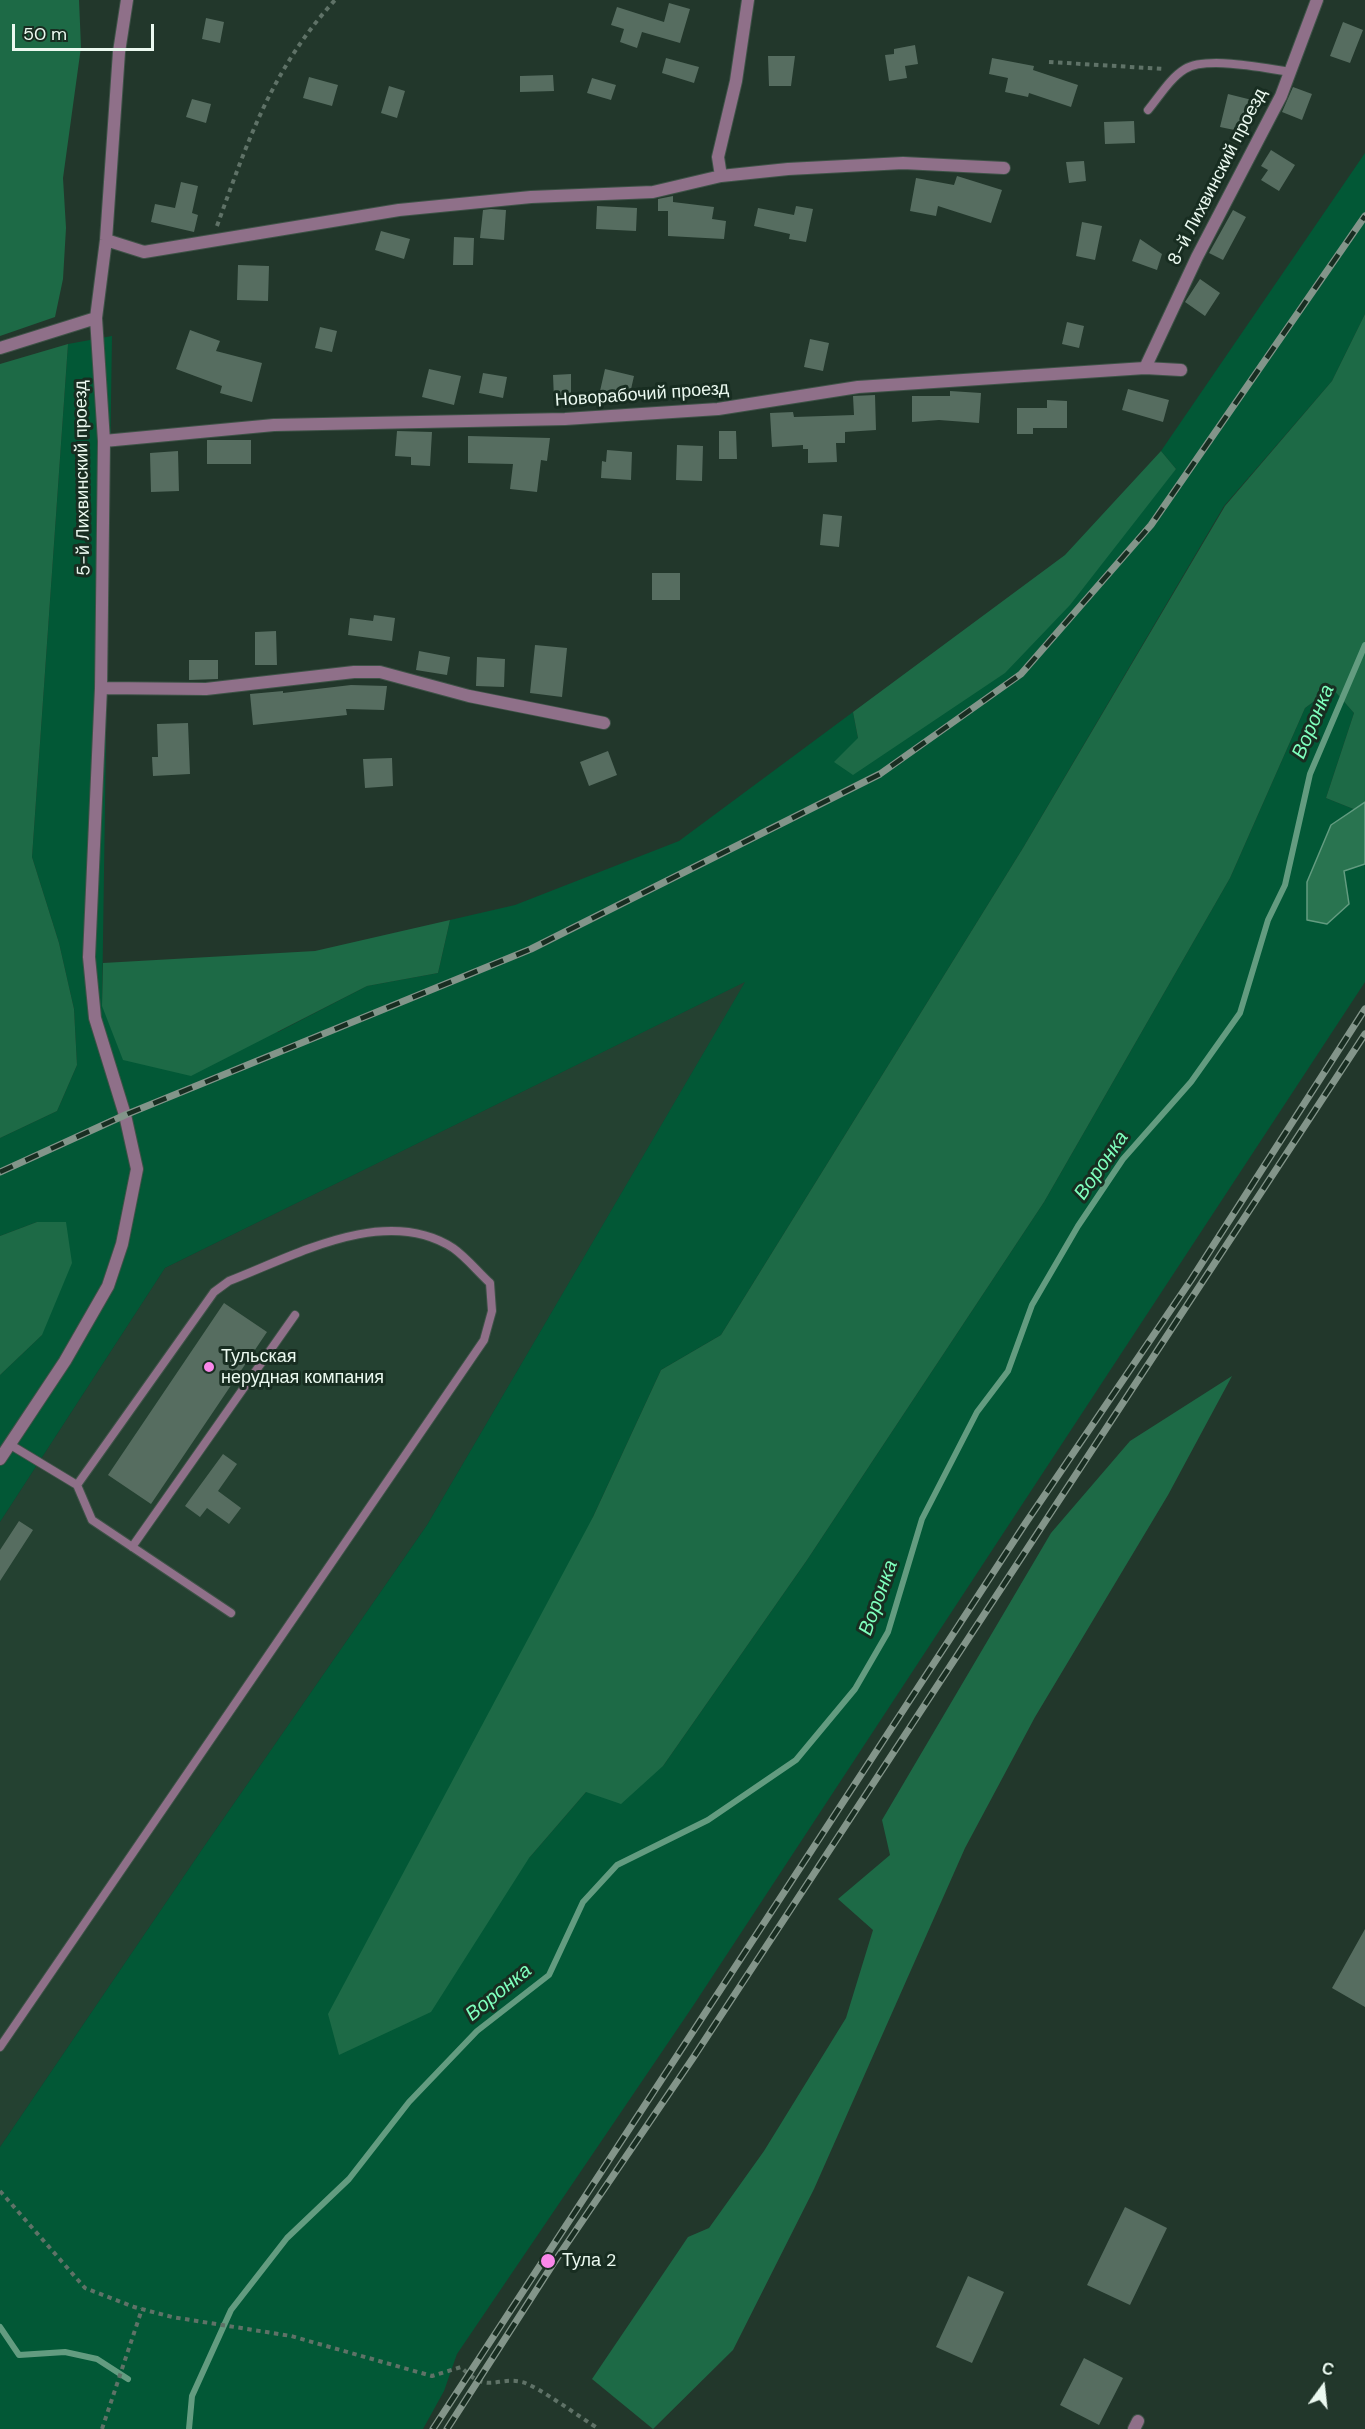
<!DOCTYPE html>
<html>
<head>
<meta charset="utf-8">
<style>
	body { margin:0 }
	#map { position:relative; width:1365px; height:2429px; overflow:hidden; background:#22372b; font-family:"DM Sans",sans-serif }
	canvas { display:block }
	.north { position:absolute; left:1293px; top:2357px; width:60px; height:60px; -webkit-text-stroke:4px #182d21; paint-order:stroke; rotate:15deg; font-size:16px; font-weight:700; line-height:24px; text-align:center; color:#ebf9f0 }
	.north::after { content:''; display:block; margin:auto; width:21px; height:27px; background:#ebf9f0; clip-path:polygon(50% 0,100% 100%,50% 72%,0 100%) }
	.scale { position:absolute; left:12px; top:24px; width:142px; height:27px; box-sizing:border-box; border:3px solid #ebf9f0; border-top:0; padding-left:8px; font-size:18px; line-height:21px; white-space:nowrap; color:#ebf9f0; -webkit-text-stroke:4px #182d21; paint-order:stroke }
</style>
</head>
<body>
<div id="map">
<canvas width="1365" height="2429"></canvas>
<div class="north">С</div>
<div class="scale">50 m</div>
</div>
<script>
const g = document.querySelector('canvas').getContext('2d');
g.lineJoin = 'round';
function paint(path, color) { g.fillStyle = color; g.fill(path, 'evenodd'); }
function stroke(path, color, width, dash) { g.strokeStyle = color; g.lineWidth = width; g.lineCap = dash ? 'butt' : 'round'; g.setLineDash(dash || []); g.stroke(path); }
function label(font, color, halo, rows, align = 'center') {
  g.font = font + ' "DM Sans",sans-serif'; g.lineWidth = 6; g.setLineDash([]); g.textBaseline = 'middle'; g.strokeStyle = halo; g.fillStyle = color; for (const [text, x, y, turn = 0] of rows) {
    g.save(); g.translate(x, y); g.rotate((+turn || 0) * Math.PI / 180); g.textAlign = isNaN(turn) ? turn : align; if (halo) g.strokeText(text, 0, 0); g.fillText(text, 0, 0); g.restore();
  }
}
paint(new Path2D(`
	M746,981L427,1525L203,1848L0,2147V1522L165,1268Z`), '#244131');
paint(new Path2D(`
	M1365,153V314L1332,381L1224,506L1023,848L721,1335L661,1370L593,1517L529,1858L586,1792L663,1766L807,1560L1044,1202L1230,878L1305,708L1332,688L1354,713L1326,798L1356,810L1331,825L1307,919L1327,924L1349,904L1344,871L1365,864V982L693,2006L457,2354L444,2391L423,2429H0V2147L203,1848L427,1525L745,982L165,1268L0,1522V1375L42,1335L37,1222L0,1236V1138L57,1111L77,1065L74,1009L59,943L32,857L68,344L112,336L102,1006L278,1032L367,986L438,973L450,920L515,905L679,841L853,712L858,738L1176,469L1161,451Z`), '#025836');
paint(new Path2D(`
	M0,0H79L81,47L63,178L66,228L63,279L55,317L0,336Z
	M1365,314V802L1356,810L1326,798L1354,713L1332,688L1305,708L1230,878L1044,1202L807,1560L663,1766L621,1804L586,1792L529,1858L431,2012L339,2055L328,2014L593,1517L661,1370L721,1335L1023,848L1225,506L1332,381Z
	M68,344L32,857L59,943L74,1009L77,1065L57,1111L0,1138V364Z
	M1161,451L1176,469L1070,605L1005,673L853,775L834,762L858,738L853,712L1065,555Z
	M450,920L438,973L367,986L191,1076L123,1060L102,1006L103,963L315,951Z
	M37,1222H66L72,1263L42,1335L0,1375V1236Z
	M1232,1376L1168,1495L1035,1717L965,1848L814,2189L733,2350L653,2429L592,2379L688,2237L709,2228L764,2151L846,2018L873,1930L838,1899L890,1855L882,1820L1051,1533L1130,1441Z`), '#1d6a46');
const water = new Path2D(`
	M1365,802V864L1344,871L1349,904L1327,924L1307,920V882L1331,825Z`);
paint(water, '#297450');
stroke(water, '#639c80', 1.5);
stroke(new Path2D(`
	M0,2327L19,2355L65,2352L97,2359L128,2379
	M189,2429L192,2396L231,2310L287,2238L349,2179L409,2102L477,2031L549,1975L583,1902L617,1865L708,1820L796,1760L855,1689L888,1632L922,1519L977,1412L1008,1371L1032,1305L1078,1226L1123,1159L1191,1082L1240,1013L1268,920L1285,885L1310,774L1365,645`), '#639c80', 6);
paint(new Path2D(`
	M669,3L690,9L680,43L642,32L637,48L620,42L624,29L611,25L617,7L664,22Z
	M206,18L224,22L220,43L202,39Z
	M1343,22L1363,30L1350,63L1330,56Z
	M915,45L918,64L905,66L907,78L889,81L885,55L894,54V49Z
	M768,56H795L791,86H769Z
	M666,58L699,67L694,83L662,73Z
	M992,58L1034,66L1033,70L1078,85L1071,107L1029,93L1028,97L1005,92L1008,78L989,74Z
	M553,75L554,91L520,92V76Z
	M309,77L338,85L332,106L303,98Z
	M592,78L616,85L611,100L587,93Z
	M389,86L405,91L397,118L381,113Z
	M1293,87L1312,94L1302,120L1282,112Z
	M1228,94L1252,100L1244,132L1220,127Z
	M192,99L211,104L206,123L186,117Z
	M1134,121L1135,143L1105,144L1104,122Z
	M1271,150L1295,165L1279,191L1261,180L1268,170L1261,166Z
	M1084,161L1086,181L1069,183L1066,162Z
	M957,176L1002,190L991,223L938,206L936,216L910,211L916,178L954,185Z
	M181,182L198,186L192,213L198,215L194,232L151,222L155,204L175,208Z
	M673,196V202L714,207L712,219L726,221L724,239L668,236V211H658V199Z
	M597,206L637,208L636,231L596,229Z
	M796,206L813,209L806,242L789,239L790,234L754,226L758,208L794,215Z
	M491,209L506,210L504,240L480,238L483,210Z
	M1233,210L1246,217L1223,260L1209,253Z
	M1082,222L1102,226L1095,260L1076,256Z
	M381,231L410,239L404,259L375,250Z
	M454,237L474,238L473,265H453Z
	M1140,239L1162,254L1157,270L1132,261Z
	M238,265L269,266L268,301L237,300Z
	M1200,279L1220,293L1205,316L1185,302Z
	M1067,322L1084,326L1079,348L1062,344Z
	M320,327L337,331L332,352L315,348Z
	M190,330L220,341L216,351L262,363L252,402L220,393L222,386L176,369Z
	M810,339L829,343L823,371L804,367Z
	M429,369L461,376L454,405L422,397Z
	M605,369L634,376L629,398L600,391Z
	M483,373L507,377L503,398L479,393Z
	M571,374V398L554,399L553,375Z
	M1128,389L1169,400L1163,422L1122,410Z
	M950,391L981,393L979,423L939,420L912,422V396H950Z
	M875,395L876,430L845,432V443H836L837,462L808,463V449H803V445L772,447L770,413L793,412L794,417L854,415L853,396Z
	M1047,400L1067,401V428H1033V434H1017V408H1047Z
	M397,431L432,432L430,466L411,465V457L395,456Z
	M719,431H736L737,459H719Z
	M468,436L550,438L547,461L541,460L537,492L510,489L513,464L468,463Z
	M207,440H251V464H207Z
	M677,445L703,446L702,481L676,480Z
	M607,450L632,452L631,480L601,478L602,461L606,462Z
	M178,451L179,491L151,492L150,453Z
	M823,514L842,516L839,547L820,545Z
	M652,573H680V600H652Z
	M374,615L395,618L392,641L348,635L350,618L373,621Z
	M276,631L277,665H255V632Z
	M535,645L567,648L562,697L530,693Z
	M419,651L450,657L447,675L416,670Z
	M477,657L505,659L504,687L476,686Z
	M189,660H218V679L189,680Z
	M351,685L387,686L384,710L346,709L347,715L253,725L250,694L283,691V693Z
	M188,723L190,774L153,776L152,757H158L157,724Z
	M608,751L617,775L589,786L580,762Z
	M392,758L393,786L365,788L363,759Z
	M224,1303L267,1332L151,1504L108,1475Z
	M223,1454L237,1464L218,1491L241,1508L229,1524L207,1508L200,1517L185,1506Z
	M19,1521L33,1530L0,1581V1550Z
	M1365,1929V2007L1332,1988Z
	M1125,2207L1167,2228L1130,2305L1087,2285Z
	M968,2276L1004,2292L972,2363L936,2347Z
	M1084,2358L1123,2378L1099,2425L1060,2405Z`), '#566d60');
const service = new Path2D(`
	M1148,110C1159,97 1170,78 1185,69C1206,56 1266,68 1290,72
	M77,1485L92,1520L231,1613
	M132,1547L295,1315
	M0,2047L484,1340L492,1311L490,1283C478,1272 466,1257 453,1248C385,1204 294,1256 229,1281L214,1292L77,1485L9,1444`);
const minor = new Path2D(`
	M721,176L718,157L736,81L748,0
	M106,240L144,252L399,210L531,197L653,192L721,176L788,169L903,163L1004,168
	M0,348L96,318
	M1145,368L1197,257L1281,96L1317,0
	M104,441L274,425L565,419L718,409L858,387L1145,368L1181,370
	M101,688L206,689L354,672H380L469,696L604,723
	M0,1459L65,1361L108,1286L122,1244L137,1169L125,1115L95,1018L89,957L101,688L104,441L96,318L106,240L119,52L127,0
	M1134,2429L1138,2421`);
stroke(service, '#3e5247', 10);
stroke(minor, '#3e5247', 14);
stroke(new Path2D(`
	M1049,62L1165,69
	M217,226C248,140 272,69 335,0
	M0,2191L85,2288L134,2307L172,2317L291,2336L432,2376L461,2367C487,2395 497,2376 522,2382C536,2385 584,2420 599,2429
	M102,2429L142,2309`), '#5f7267', 4, [4.5, 4.5]);
stroke(service, '#8f7089', 8);
stroke(minor, '#8f7089', 12);
const rail = new Path2D(`
	M0,1172L125,1115L531,949L880,774L1021,674L1151,525L1365,216
	M433,2429L1025,1524L1191,1280L1365,1009
	M447,2429L553,2264L693,2058L1365,1034`);
stroke(rail, '#83958a', 7);
stroke(rail, '#182d21', 4.5, [14]);
for (const [x, y, r, color] of [
	[209,1367,6,"#f987e9"],
	[548,2261,8,"#f987e9"]
]) { const dot = new Path2D(); dot.arc(x, y, r, 0, 2 * Math.PI); g.fillStyle = color; g.fill(dot); stroke(dot, '#182d21', 2); }
label('18px', '#ebf9f0', '#182d21', [
	["8-й Лихвинский проезд",1218,177,-63],
	["Новорабочий проезд",642,395,-4],
	["5-й Лихвинский проезд",83,478,-91]
]);
label('18px', '#ebf9f0', '#182d21', [
	["Тульская",221,1357],
	["нерудная компания",221,1378],
	["Тула 2",562,2261]
], 'left');
label('italic 20px', '#7fffbd', '#182d21', [
	["Воронка",1314,722,-67],
	["Воронка",1102,1166,-55],
	["Воронка",879,1598,-70],
	["Воронка",499,1993,-39]
]);
</script>
</body>
</html>
